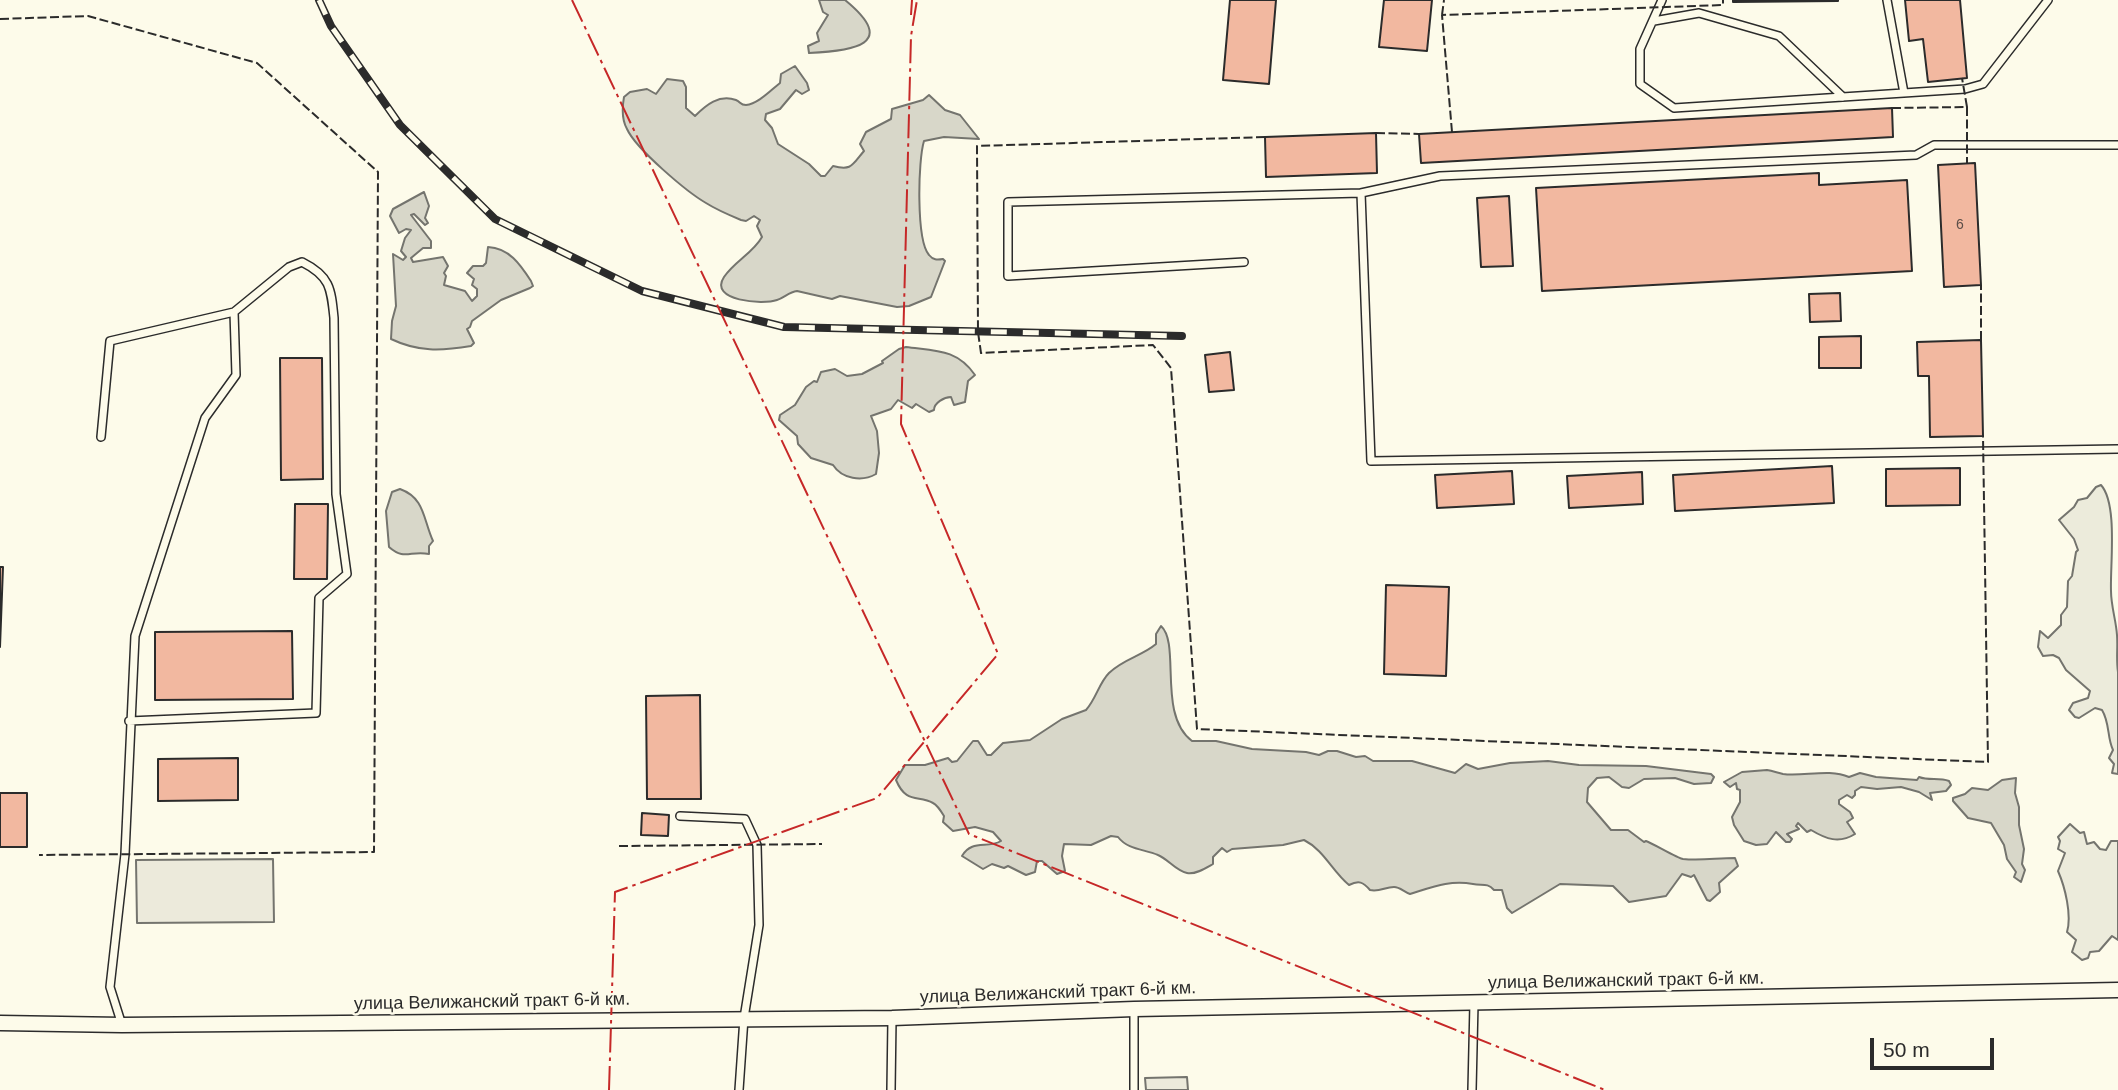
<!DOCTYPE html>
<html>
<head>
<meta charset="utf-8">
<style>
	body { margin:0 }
	#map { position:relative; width:2118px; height:1090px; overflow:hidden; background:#fdfbea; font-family:Arial,sans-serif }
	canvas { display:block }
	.scale { position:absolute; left:1870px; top:1038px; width:124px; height:32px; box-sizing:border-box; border:4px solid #2b2b2b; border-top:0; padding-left:9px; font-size:21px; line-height:24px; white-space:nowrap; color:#2b2b2b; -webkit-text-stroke:5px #fdfbea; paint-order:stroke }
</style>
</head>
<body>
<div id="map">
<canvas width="2118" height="1090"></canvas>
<div class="scale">50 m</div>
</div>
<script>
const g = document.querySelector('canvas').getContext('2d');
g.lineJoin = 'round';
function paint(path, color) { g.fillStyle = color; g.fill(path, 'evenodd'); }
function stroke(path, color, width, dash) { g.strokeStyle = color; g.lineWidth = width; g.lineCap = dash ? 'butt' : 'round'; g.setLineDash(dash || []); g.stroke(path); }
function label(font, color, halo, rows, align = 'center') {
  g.font = font + ' Arial,sans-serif'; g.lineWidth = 5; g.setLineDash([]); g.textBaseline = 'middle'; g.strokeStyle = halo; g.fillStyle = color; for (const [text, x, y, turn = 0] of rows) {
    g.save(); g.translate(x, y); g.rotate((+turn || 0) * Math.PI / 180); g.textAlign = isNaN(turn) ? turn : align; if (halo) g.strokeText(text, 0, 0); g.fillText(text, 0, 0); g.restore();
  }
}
const green = new Path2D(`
	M2101,485C2118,504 2110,565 2111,591C2111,606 2116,620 2117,635C2118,648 2116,659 2118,672V774L2112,773L2114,764L2109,758L2113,750C2107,738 2110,723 2102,710L2095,708L2079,718L2075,717L2069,710L2073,703L2088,698L2090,691L2066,670L2059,658L2053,655L2043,656L2038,647L2040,631L2048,638L2061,625V615L2067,607L2068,581L2072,576L2076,552L2078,550L2074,539L2059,520L2074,507L2078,500L2087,498L2096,487Z
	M2070,824L2080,833L2084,832L2087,844L2094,842L2100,849L2106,850L2111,841H2118V940L2112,936L2099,951L2090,952L2088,958L2082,960L2072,952L2076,940L2067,932C2072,915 2065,887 2058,871L2065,853L2058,849L2060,841L2058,837Z`);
paint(green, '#ecebdb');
stroke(green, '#74746e', 2);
const parking = new Path2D(`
	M273,859L274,922L137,923L136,860Z
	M1187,1077L1188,1090H1146L1145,1078Z`);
paint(parking, '#eceadb');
stroke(parking, '#74746e', 2);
const water = new Path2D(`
	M819,0H845C900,45 852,51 809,53L808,46L819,41L817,33L828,15L823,12Z
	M795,66L807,83L809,90L802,94L796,90L780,109L766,114L765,120L772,128L778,144L809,164L821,176H825L833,166C852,171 852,165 864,151L860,144L866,132L891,119L892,109L923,100L929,95L945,110L960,115L979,139L944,137L924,141C918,160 916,240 929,255C933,260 937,260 943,259L945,261L931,297L909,306L897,307L840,296L832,299L797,291C789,292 784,298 777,300C763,305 708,301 724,277C735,261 753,253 762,237L757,226L760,220L754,216L746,221L741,220C729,215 717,210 706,203C687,192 636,149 627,129C622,120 622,108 624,97L630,92L647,89L656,94L667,79L683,81L686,87V108L695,116C706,105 719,94 736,100C741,102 740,105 746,105C758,104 771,90 780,83L781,74Z
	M424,192L429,206L425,218L428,223L425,225L414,214L411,215L431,241V248H423L411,258L413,262L443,257L448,266L444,273L446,276L444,285L465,291L472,301L477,296V289L472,285L474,279L467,273L473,266H483L486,263L488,247C509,248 520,264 531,281L533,286L530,288L501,300L472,321L470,327L467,329L474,343L471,346C441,351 418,352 391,339L392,321L396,306L393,254L403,260L406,257L401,251L405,238L411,230L406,229L399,233L390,216L393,209Z
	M906,347C936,351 957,349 975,375L968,381L965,402L954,405L951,397C944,397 934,403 934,410L929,412L916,404L912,408L898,400L891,409L871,416L877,431L879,453L876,474C862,482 842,479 833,465L811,458L798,444L797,436L779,420L780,415L795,405L806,387L814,381L817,382L821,372L835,369L847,376L862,374L883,363L882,361L899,349Z
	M400,489C425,498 423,519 433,541L429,546V554C410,550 405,561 389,547L386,511L392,492Z
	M1161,626C1181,644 1157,715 1192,741H1216L1252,749L1306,752L1319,755L1328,751H1337L1356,757L1365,756L1373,761H1412L1455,773L1466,764L1478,769L1510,763L1548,761L1579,765L1646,766L1711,774L1714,777L1711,783L1694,784L1675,778L1644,779L1629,788L1622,787L1609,777L1597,778L1588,788L1587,802L1611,830H1628L1644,842L1646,841C1654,844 1677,858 1683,859C1700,861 1717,858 1735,858L1738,866L1719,883L1720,892L1710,901L1707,900L1694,875L1691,877L1682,874L1666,896L1629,902L1613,886L1560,884L1512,913L1507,908L1502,890H1494C1487,882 1482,886 1473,884C1449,880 1433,887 1410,894C1404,892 1400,887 1394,887C1385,887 1380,892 1370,890C1363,882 1359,880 1349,885C1332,871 1324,850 1304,840L1283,845L1232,849L1227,852L1222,848L1213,857V864C1206,868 1195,875 1187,873C1176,871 1168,859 1158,855C1144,849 1128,850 1118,837L1111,836L1091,845L1064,844L1062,856L1065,871L1057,874L1042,861H1037L1035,872L1026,875L1008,866L1004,868L992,864L983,869L962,856C972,839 987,849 1001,841L993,832L975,827L953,831L943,822L944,816C941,811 937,805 933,803C918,795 906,804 896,780L905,765H925L948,758L952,762L957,761L973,741H978L987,755H991L1003,743L1030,740L1062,719L1086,710C1096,699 1099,683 1109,673C1123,659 1142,656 1156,644V634Z
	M1767,770C1773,771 1778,773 1783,774C1803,777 1829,768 1849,777L1860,773L1876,777L1917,780L1919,777C1929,781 1939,777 1949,781L1951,785L1946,791L1930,793L1932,800L1919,792L1901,787L1877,789L1861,787L1855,791V795L1852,798L1847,795L1839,800V804L1850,812L1853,818L1847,822L1855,834C1839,844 1826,839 1811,830L1807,832L1798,823L1796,826L1799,829L1787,834L1792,839L1790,842H1786L1776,832L1767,844L1756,845L1744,841L1734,825L1732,817L1740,802V790L1737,789L1736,783L1730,787L1724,782L1742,772Z
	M2016,778L2015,793L2019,807V825L2024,849L2022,864L2025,870L2021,882L2014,877L2016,872L2007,859L2004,845L1991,823L1968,818L1953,801V798L1965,794L1972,788L1988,790L2002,780Z`);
paint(water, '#d8d7c9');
stroke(water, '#74746e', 2);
const building = new Path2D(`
	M1230,0H1276L1269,84L1223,80Z
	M1384,0H1432L1427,51L1379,47Z
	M1733,0H1838V1L1733,2Z
	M1905,0H1960L1967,78L1928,82L1923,39L1909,41Z
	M1892,108L1893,137L1421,163L1419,134Z
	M1376,133L1377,173L1266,177L1265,137Z
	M1975,163L1981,285L1944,287L1938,165Z
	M1819,173V185L1907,180L1912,271L1542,291L1536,188Z
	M1509,196L1513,266L1481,267L1477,198Z
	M1840,293L1841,321L1810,322L1809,294Z
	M1861,336V368H1819V337Z
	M1981,340L1983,436L1930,437L1929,376H1918L1917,342Z
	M1230,352L1234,390L1209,392L1205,355Z
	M280,358H322L323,479L281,480Z
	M1832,466L1834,503L1675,511L1673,475Z
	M1960,468V505L1886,506V469Z
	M1512,471L1514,504L1437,508L1435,475Z
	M1642,472L1643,504L1569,508L1567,476Z
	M295,504H328L327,579H294Z
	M0,567H3L0,647Z
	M1386,585L1449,587L1446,676L1384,674Z
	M292,631L293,699L155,700V632Z
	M700,695L701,799H647L646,696Z
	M238,758V800L158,801V759Z
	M0,793H27V847H0Z
	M642,813L669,815L668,836L641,835Z`);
paint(building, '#f2b8a0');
stroke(building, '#2b2b2b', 2);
const lane = new Path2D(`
	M1662,0L1640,49V84L1674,108L1965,89L1983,84L2048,0
	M1887,0L1904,93
	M1654,21L1699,13L1779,36L1843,97
	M1361,193L1440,176L1916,155L1934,145H2118
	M1244,262L1008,276V202L1361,193L1371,461L2118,449
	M101,437L110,341L234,312L236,375L205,418L135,636L125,854L110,987L122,1025
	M129,721L316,713L319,598L347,574L336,494L334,318C331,288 330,276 302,262L289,267L234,312
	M680,816L745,819L757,845L759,925L744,1018L739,1090
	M891,1090L892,1019
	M1134,1090V1009
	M1472,1090L1474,1003`);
const street = new Path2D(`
	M0,1023L122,1025L892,1018L1134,1009L2118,990`);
stroke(lane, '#2b2b2b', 10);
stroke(street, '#2b2b2b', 17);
stroke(lane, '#fdfbea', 7);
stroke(street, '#fdfbea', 14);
const rail = new Path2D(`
	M319,0L331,26L400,125L495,219L642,291L784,327L1182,336`);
stroke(rail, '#2b2b2b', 8);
stroke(rail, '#fdfbea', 5, [16]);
stroke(new Path2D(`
	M1442,15L1444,0
	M0,19L88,16L257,63L378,172L374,852L39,855
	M1967,107V163
	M1892,108L1967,107L1962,78
	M1452,132L1442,15L1723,5V0
	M1376,133L1419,134
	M1265,137L977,146L978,332L981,353L1153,345L1171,368L1197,729L1988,762L1983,436
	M1981,340V285
	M619,846L822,844`), '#2b2b2b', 2, [9, 3.5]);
stroke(new Path2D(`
	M572,0L969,834L1605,1090
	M911,15L912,0
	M609,1090L615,892L877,798L998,654L901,424L911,36L917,0`), '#c62828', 2, [24, 5, 3.5, 5]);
label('14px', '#5d4e48', null, [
	["6",1960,225]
]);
label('18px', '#2b2b2b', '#fdfbea', [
	["улица Велижанский тракт 6-й км.",1626,981,-1],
	["улица Велижанский тракт 6-й км.",1058,993,-2],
	["улица Велижанский тракт 6-й км.",492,1002,-1]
]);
</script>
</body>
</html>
